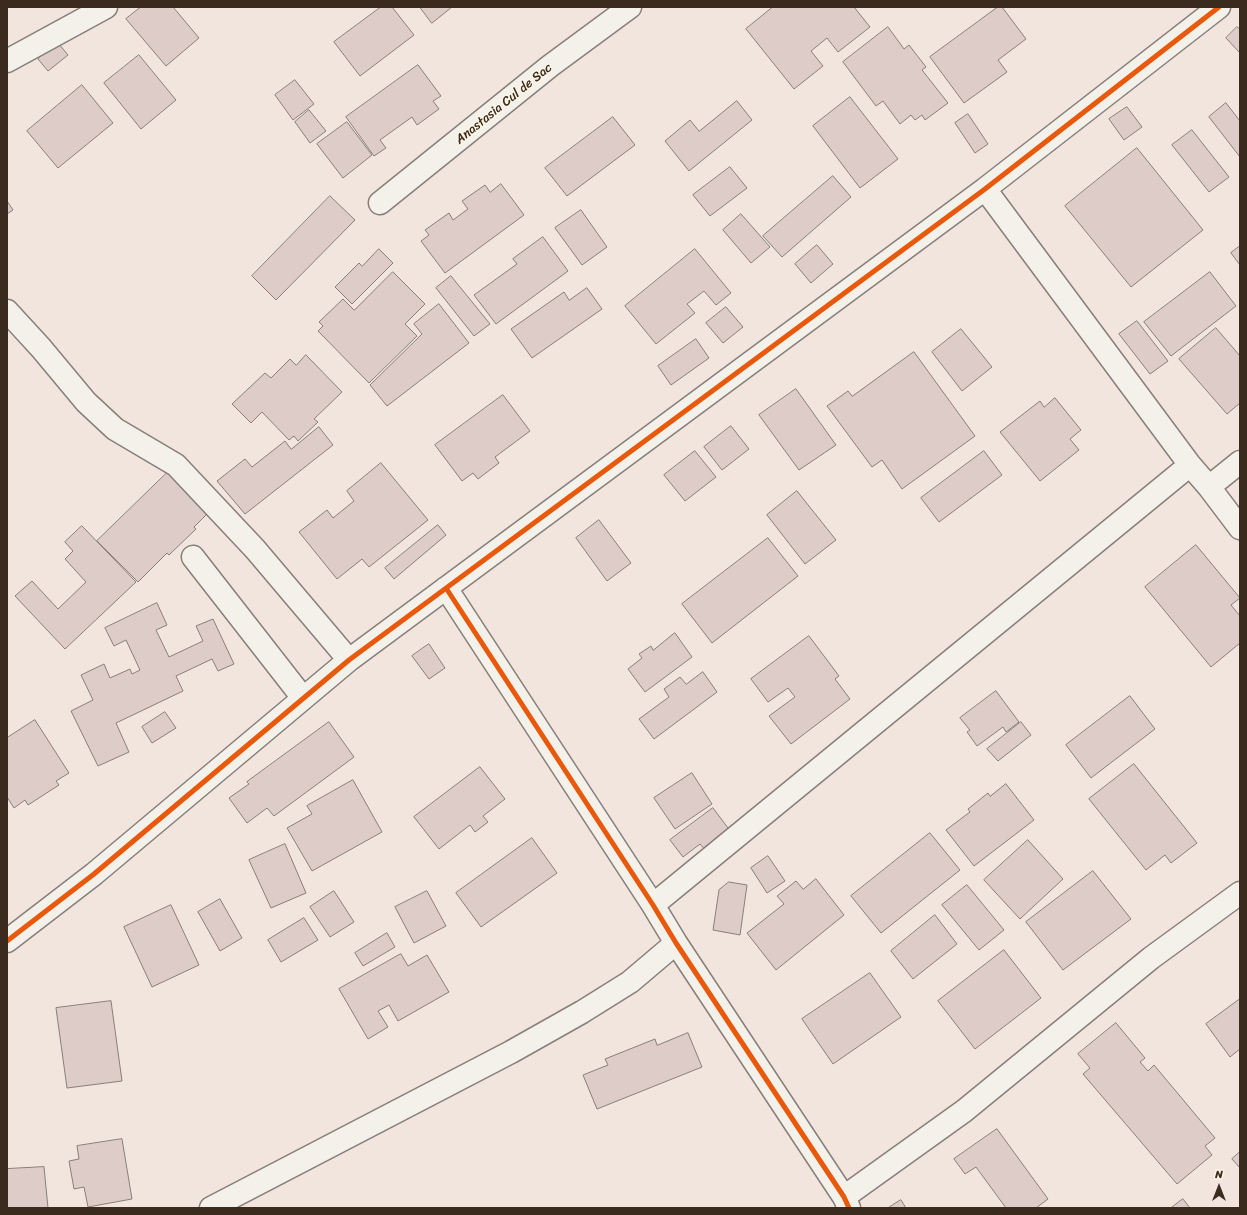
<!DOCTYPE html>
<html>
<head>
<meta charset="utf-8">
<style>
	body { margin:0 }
	#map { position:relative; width:1247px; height:1215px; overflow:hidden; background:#f1e5de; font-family:Sriracha,sans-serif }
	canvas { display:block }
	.frame { position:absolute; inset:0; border:8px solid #3b2a1e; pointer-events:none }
	.north { position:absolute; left:1199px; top:1167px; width:40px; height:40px; -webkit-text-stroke:3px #fcf5e5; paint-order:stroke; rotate:0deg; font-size:11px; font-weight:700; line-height:16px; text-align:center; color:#3b2a1e }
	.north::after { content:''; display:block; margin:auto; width:14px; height:18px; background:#3b2a1e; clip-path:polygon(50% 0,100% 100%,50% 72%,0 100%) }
</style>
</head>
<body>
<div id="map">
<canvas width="1247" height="1215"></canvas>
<div class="frame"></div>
<div class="north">N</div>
</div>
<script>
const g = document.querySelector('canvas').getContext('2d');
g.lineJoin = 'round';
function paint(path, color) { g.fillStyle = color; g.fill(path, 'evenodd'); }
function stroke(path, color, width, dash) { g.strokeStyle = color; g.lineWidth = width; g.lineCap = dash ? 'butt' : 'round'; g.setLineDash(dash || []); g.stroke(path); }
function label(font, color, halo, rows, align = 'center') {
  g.font = font + ' Sriracha,sans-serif'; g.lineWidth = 3; g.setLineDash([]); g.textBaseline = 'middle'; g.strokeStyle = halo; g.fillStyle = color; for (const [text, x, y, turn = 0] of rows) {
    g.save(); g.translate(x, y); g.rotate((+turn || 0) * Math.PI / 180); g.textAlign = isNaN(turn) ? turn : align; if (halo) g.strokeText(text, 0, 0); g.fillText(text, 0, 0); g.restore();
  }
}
const building = new Path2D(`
	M141,7H173L199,38L166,66L126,19Z
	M381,7H392L414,35L360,76L334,42Z
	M420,7H452L432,23Z
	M773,7H854L870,27L838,52L827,38L811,51L823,66L794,89L746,29Z
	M998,7H1002L1026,39L998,60L1007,72L964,103L930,57Z
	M888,27L904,49L909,45L926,67L922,70L948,103L925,120L922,115L915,120L911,115L900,124L883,101L876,106L843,62Z
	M1237,27L1240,29V50L1239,52L1226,38Z
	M58,43L68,55L48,71L38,59Z
	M139,55L176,100L141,129L104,83Z
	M418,65L441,96L433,101L439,109L417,125L412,117L380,140L386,148L374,156L346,117Z
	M295,80L314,104L293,120L275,95Z
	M82,85L113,123L58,168L27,131Z
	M850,97L898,159L860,188L813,126Z
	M737,101L752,120L689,171L665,141L690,120L699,131Z
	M1226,103L1240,121V157L1209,117Z
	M1127,107L1142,127L1124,140L1109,119Z
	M309,110L326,131L310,143L295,122Z
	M968,114L988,144L975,153L955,123Z
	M613,117L635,145L567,196L545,168Z
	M347,122L372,155L343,178L317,144Z
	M1192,130L1229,177L1209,192L1172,145Z
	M1137,148L1203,230L1131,287L1065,206Z
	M730,167L747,188L710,216L693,195Z
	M833,176L851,197L782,257L763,236Z
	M501,184L524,215L445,273L421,241L429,235L425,230L449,213L453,220L468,209L462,201L485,185L490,192Z
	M330,196L355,220L276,300L252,276Z
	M7,201L13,210L7,214Z
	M581,210L607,247L582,265L555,228Z
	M741,214L770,247L751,263L723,230Z
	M543,237L568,271L496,324L474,295L517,264L513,259Z
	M817,245L833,264L811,283L795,264Z
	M1240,246V265L1231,253Z
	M379,249L393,263L352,304L335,287L359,263L362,266Z
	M695,249L731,293L716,305L704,291L687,304L695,313L656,344L625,306Z
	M393,272L425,304L405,324L417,336L369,383L318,331L323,326L319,322L343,299L354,310Z
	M1210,272L1236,306L1171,356L1144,322Z
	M451,276L490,324L474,336L436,288Z
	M587,288L602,309L532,358L511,329L564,292L569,300Z
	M439,304L469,343L387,406L370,385L422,334L414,324Z
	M726,307L743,327L723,343L706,323Z
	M1137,321L1168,361L1150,374L1119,334Z
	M1216,328L1240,356V403L1227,414L1179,359Z
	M961,329L992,367L962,391L932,352Z
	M696,339L709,358L671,385L658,366Z
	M914,352L975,436L902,489L882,460L872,467L827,406L848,391L852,396Z
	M306,355L342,392L314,419L318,422L298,441L294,436L289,440L262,412L251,423L232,404L265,373L271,378L290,359L296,365Z
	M796,389L836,445L799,470L759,415Z
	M503,395L530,431L495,457L499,463L478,479L473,473L462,481L435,445Z
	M1055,398L1081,430L1070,439L1079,450L1040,481L1000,432L1040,401L1044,407Z
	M731,426L749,449L722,470L704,447Z
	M319,427L333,445L245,514L217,481L245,459L252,467L285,441L291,449Z
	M695,451L716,477L685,501L664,475Z
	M984,451L1002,475L939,522L921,498Z
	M381,463L428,520L369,567L362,559L337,579L299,532L327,510L333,518L354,501L347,491Z
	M169,471L209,512L194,527L196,529L169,555L167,553L138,582L97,541Z
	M797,491L836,540L805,564L767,515Z
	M599,520L631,563L607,581L576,538Z
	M438,525L446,535L394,579L385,568Z
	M82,526L136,582L65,649L15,596L32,581L58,609L86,582L65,559L73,551L65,542Z
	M768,538L798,576L712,643L682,604Z
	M1196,545L1240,598L1231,605L1240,616V643L1211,667L1145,587Z
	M157,603L167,625L156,630L169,657L203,641L196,626L213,619L234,664L218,671L212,659L176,676L183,691L116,723L129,752L98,766L71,711L93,700L81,675L104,664L110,678L130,669L132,674L140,670L126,640L114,646L105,628Z
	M675,633L692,657L645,692L628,669L642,658L639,654L651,646L653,650Z
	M809,636L839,676L835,679L850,699L791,744L769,716L795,697L788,688L768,702L751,679Z
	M429,644L445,668L429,679L412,656Z
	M703,672L717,692L654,739L639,719L669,697L664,689L680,677L686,684Z
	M996,691L1019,722L1006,732L1003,727L977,746L967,732L970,730L960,718Z
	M1130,696L1155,729L1091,778L1066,745Z
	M165,712L176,728L152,743L142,727Z
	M35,720L69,773L56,781L59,785L28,805L25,800L14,808L7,797V738Z
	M329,722L354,757L274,816L267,808L247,823L229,798L249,784L247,782Z
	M1021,722L1031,735L998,761L987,749Z
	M1134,764L1197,843L1171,863L1165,855L1146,870L1089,799Z
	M480,767L505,799L483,816L488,822L475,832L470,825L439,849L414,817Z
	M692,773L712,804L675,829L654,798Z
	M353,780L382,832L312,871L287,828L312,814L307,806Z
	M1006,784L1034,820L974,866L946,830L970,812L968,809L988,793L990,796Z
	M713,808L731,832L706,851L700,844L683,857L670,840Z
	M930,833L960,870L881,933L851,896Z
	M532,838L557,873L481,927L456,893Z
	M1028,840L1063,879L1020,919L984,880Z
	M285,844L306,893L271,908L249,860Z
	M768,856L785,881L767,893L751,868Z
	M1093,871L1131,919L1063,970L1026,922Z
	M816,879L844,915L776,970L747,933L784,904L777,896L796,881L803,889Z
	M729,882L747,885L740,935L713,930L719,890Z
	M967,885L1004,930L979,950L942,905Z
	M334,891L354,922L330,937L310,907Z
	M427,891L446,926L414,943L395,907Z
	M220,899L242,938L220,951L198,912Z
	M171,905L199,965L152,987L124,927Z
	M935,915L957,944L913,979L891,951Z
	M304,918L318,940L281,962L268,940Z
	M387,933L395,947L363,966L355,953Z
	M1004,950L1041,998L975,1049L938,1001Z
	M401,954L408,966L427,955L449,992L398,1021L389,1005L378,1011L388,1027L368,1039L339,989Z
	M870,973L901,1017L833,1064L802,1019Z
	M1240,999V1049L1230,1057L1206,1024Z
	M111,1001L122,1081L67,1088L56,1008Z
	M1116,1023L1145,1058L1140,1062L1148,1071L1154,1065L1215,1138L1205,1146L1212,1155L1177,1184L1083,1074L1090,1068L1078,1054Z
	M688,1033L702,1067L597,1109L583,1075L608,1065L605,1059L655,1039L657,1045Z
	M997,1129L1048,1199L1036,1208H1006L976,1167L965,1174L954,1159Z
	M122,1139L132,1199L88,1207L84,1187L74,1189L69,1161L79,1159L77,1146Z
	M1240,1152V1168L1232,1159Z
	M44,1167L48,1208H7V1169Z
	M1183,1199L1190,1208H1171Z
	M901,1200L906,1208H888Z`);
paint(building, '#ddccc7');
stroke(building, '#887f79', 1);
const minor = new Path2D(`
	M7,61L106,7
	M985,189L1190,465L1209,487L1240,528
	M380,203L550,66L630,7
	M7,311L41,348L86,402L115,429L176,465L255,549L349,660
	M1209,487L1240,462
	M193,557L303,698
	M446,588L653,905L676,943L844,1197L849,1208
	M653,905L1190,465
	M7,941L94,874L349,660L985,189L1219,7
	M844,1197L964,1111L1151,958L1240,893
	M211,1208L511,1052L582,1012L630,982L676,943`);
stroke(minor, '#887f79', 25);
stroke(minor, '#f4f0ea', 22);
stroke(new Path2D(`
	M446,588L653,905L676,943L844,1197L849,1208
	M7,941L94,874L349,660L985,189L1219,7`), '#e8590c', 5);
label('13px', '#3b2a1e', '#fcf5e5', [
	["Anastasia Cul de Sac",504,104,-39]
]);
</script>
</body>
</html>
